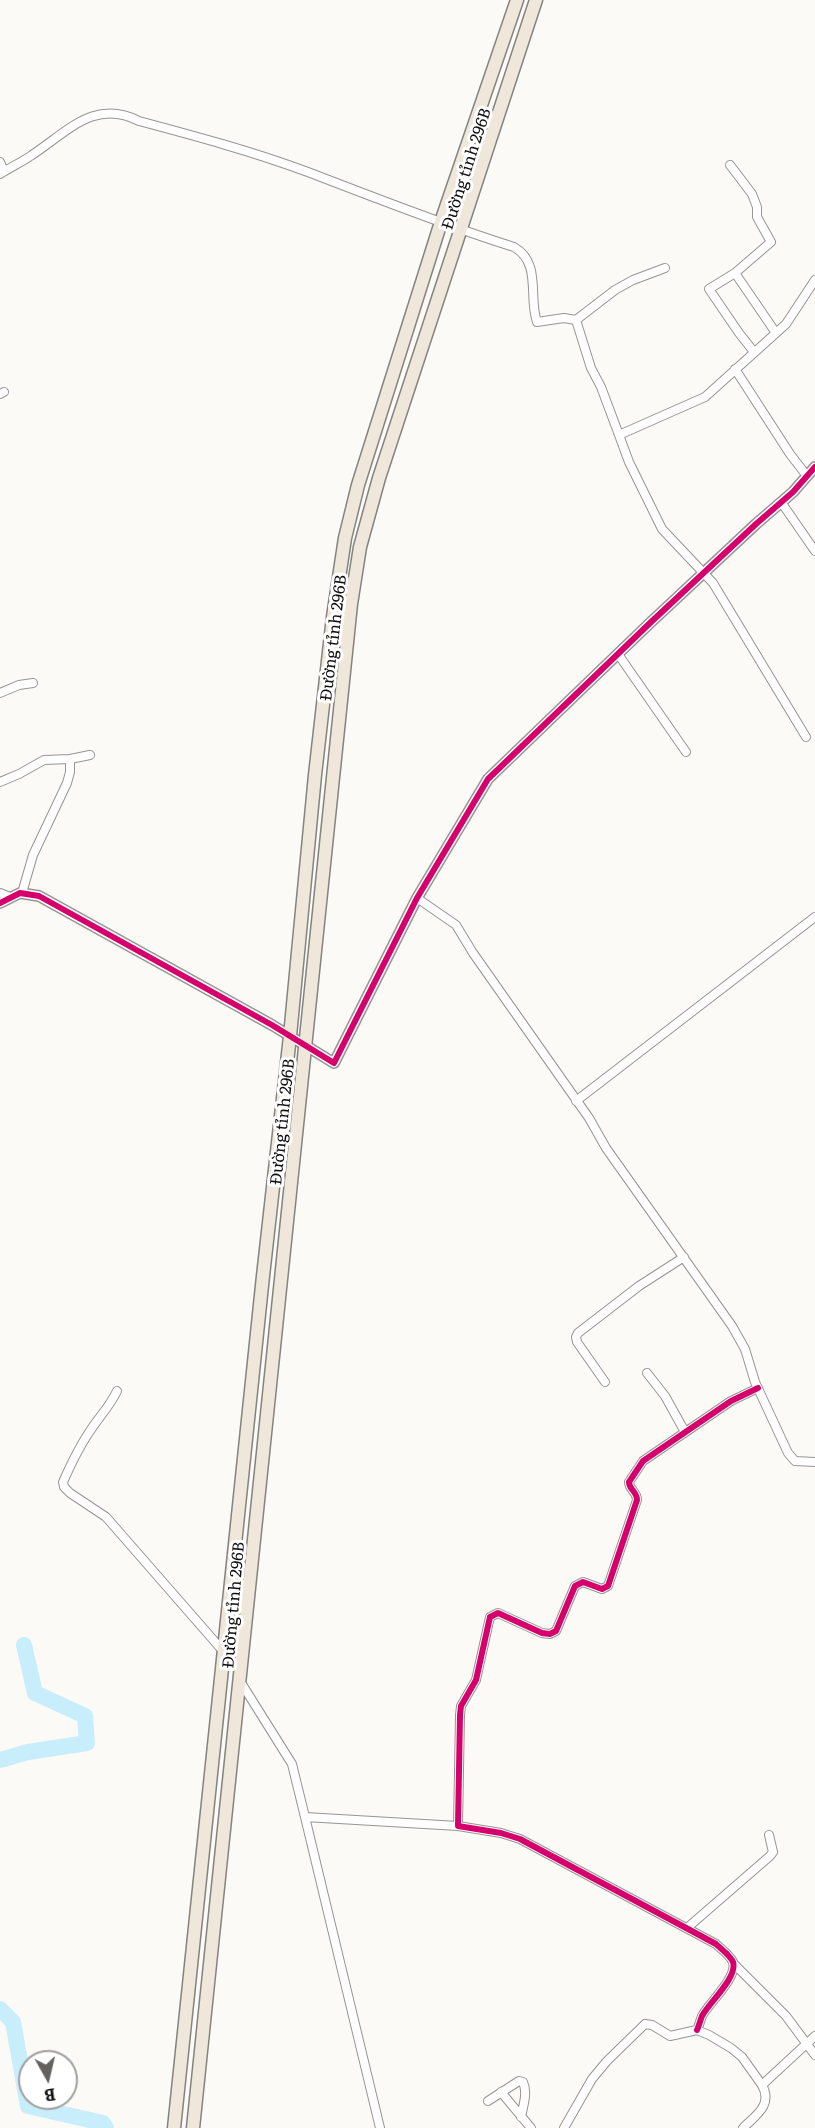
<!DOCTYPE html>
<html>
<head>
<meta charset="utf-8">
<style>
	body { margin:0 }
	#map { position:relative; width:815px; height:2128px; overflow:hidden; background:#fcfaf6; font-family:Literata,serif }
	canvas { display:block }
	.north { position:absolute; left:18px; top:2050px; width:60px; height:60px; box-sizing:border-box; background:#fff; border:2px solid #9f9f9f; border-radius:50%; rotate:172deg; font-size:16px; font-weight:700; line-height:24px; text-align:center; color:#101010 }
	.north::after { content:''; display:block; margin:auto; width:21px; height:27px; background:#636260; clip-path:polygon(50% 0,100% 100%,50% 72%,0 100%) }
</style>
</head>
<body>
<div id="map">
<canvas width="815" height="2128"></canvas>
<div class="north">B</div>
</div>
<script>
const g = document.querySelector('canvas').getContext('2d');
g.lineJoin = 'round';
function stroke(path, color, width, dash) { g.strokeStyle = color; g.lineWidth = width; g.lineCap = dash ? 'butt' : 'round'; g.setLineDash(dash || []); g.stroke(path); }
function label(font, color, halo, rows, align = 'center') {
  g.font = font + ' Literata,serif'; g.lineWidth = 6; g.setLineDash([]); g.textBaseline = 'middle'; g.strokeStyle = halo; g.fillStyle = color; for (const [text, x, y, turn = 0] of rows) {
    g.save(); g.translate(x, y); g.rotate((+turn || 0) * Math.PI / 180); g.textAlign = isNaN(turn) ? turn : align; if (halo) g.strokeText(text, 0, 0); g.fillText(text, 0, 0); g.restore();
  }
}
stroke(new Path2D(`
	M0,1760L28,1752L87,1743L85,1716L35,1693L24,1645
	M0,2009L13,2022L28,2106L103,2123L106,2128`), '#c8edfb', 16);
const minor = new Path2D(`
	M0,162L4,171
	M730,165L752,194L757,207V217L771,242L735,273L776,333
	M0,174C11,167 22,162 32,155C67,132 95,98 139,121C195,136 251,151 305,171C374,197 443,225 514,247C542,263 528,298 537,322L564,318L576,320
	M735,273L709,289L739,333L754,352
	M735,369L790,454L807,476
	M0,394L4,392
	M619,435L601,387L591,368L576,320L615,290L633,280L665,268
	M781,502L815,551
	M618,654L686,752
	M0,693L19,685L33,683
	M806,737L713,583L662,529L629,462L619,435L705,397L786,324L815,280
	M0,782L19,774L44,760L70,759L90,755
	M0,893L10,897
	M22,893L33,855L67,783L70,772V759
	M417,898L456,925L473,953L589,1118L606,1148L732,1326L745,1349L755,1382L788,1453L795,1461L815,1462
	M576,1101L815,917
	M647,1373L665,1396L685,1432
	M605,1382L577,1342L576,1337L578,1333L639,1286L684,1257
	M117,1391C110,1406 99,1417 90,1431C79,1447 71,1464 63,1482L64,1487L70,1493L106,1517L223,1651
	M240,1681L292,1764L305,1817L458,1826
	M305,1817L380,2128
	M687,1928L770,1856L773,1852L769,1835
	M733,1963L786,2016L815,2055
	M697,2030C699,2026 700,2021 702,2016C709,2003 738,1977 733,1962C730,1955 721,1949 716,1944L520,1839L501,1833L458,1826L460,1715L461,1706L476,1680L490,1617L498,1613L542,1633L550,1634L556,1631L575,1586L583,1582L602,1589L608,1586L637,1500C637,1491 629,1490 629,1482L643,1461L731,1401L758,1388
	M501,2092L531,2128
	M488,2101L519,2081L523,2082C528,2093 523,2106 521,2117
	M564,2128L592,2079L607,2061L645,2024L652,2025L670,2036L697,2030L709,2035L731,2048L742,2057L762,2085
	M743,2128C756,2115 773,2105 762,2085L815,2036`);
const tertiary = new Path2D(`
	M0,903L20,893L39,896L272,1025L334,1063L417,898L488,779L650,623L756,524L793,492L815,467`);
const primary = new Path2D(`
	M174,2128L263,1276L290,1036L315,775L333,617L345,538L358,485L441,222L517,0
	M193,2128L351,604L360,547L379,478L536,0`);
stroke(minor, '#969594', 10);
stroke(tertiary, '#969594', 12);
stroke(primary, '#848381', 15);
stroke(minor, '#fffefe', 8);
stroke(tertiary, '#fffefe', 9);
stroke(primary, '#eee7da', 12);
stroke(new Path2D(`
	M0,903L20,893L39,896L272,1025L334,1063L417,898L488,779L650,623L756,524L793,492L815,467
	M697,2030C699,2026 700,2021 702,2016C709,2003 738,1977 733,1962C730,1955 721,1949 716,1944L520,1839L501,1833L458,1826L460,1715L461,1706L476,1680L490,1617L498,1613L542,1633L550,1634L556,1631L575,1586L583,1582L602,1589L608,1586L637,1500C637,1491 629,1490 629,1482L643,1461L731,1401L758,1388`), '#d6006c', 6);
label('16px', '#101010', '#fff', [
	["Đường tỉnh 296B",467,169,-72],
	["Đường tỉnh 296B",334,638,-83],
	["Đường tỉnh 296B",283,1122,-84],
	["Đường tỉnh 296B",234,1605,-85]
]);
</script>
</body>
</html>
